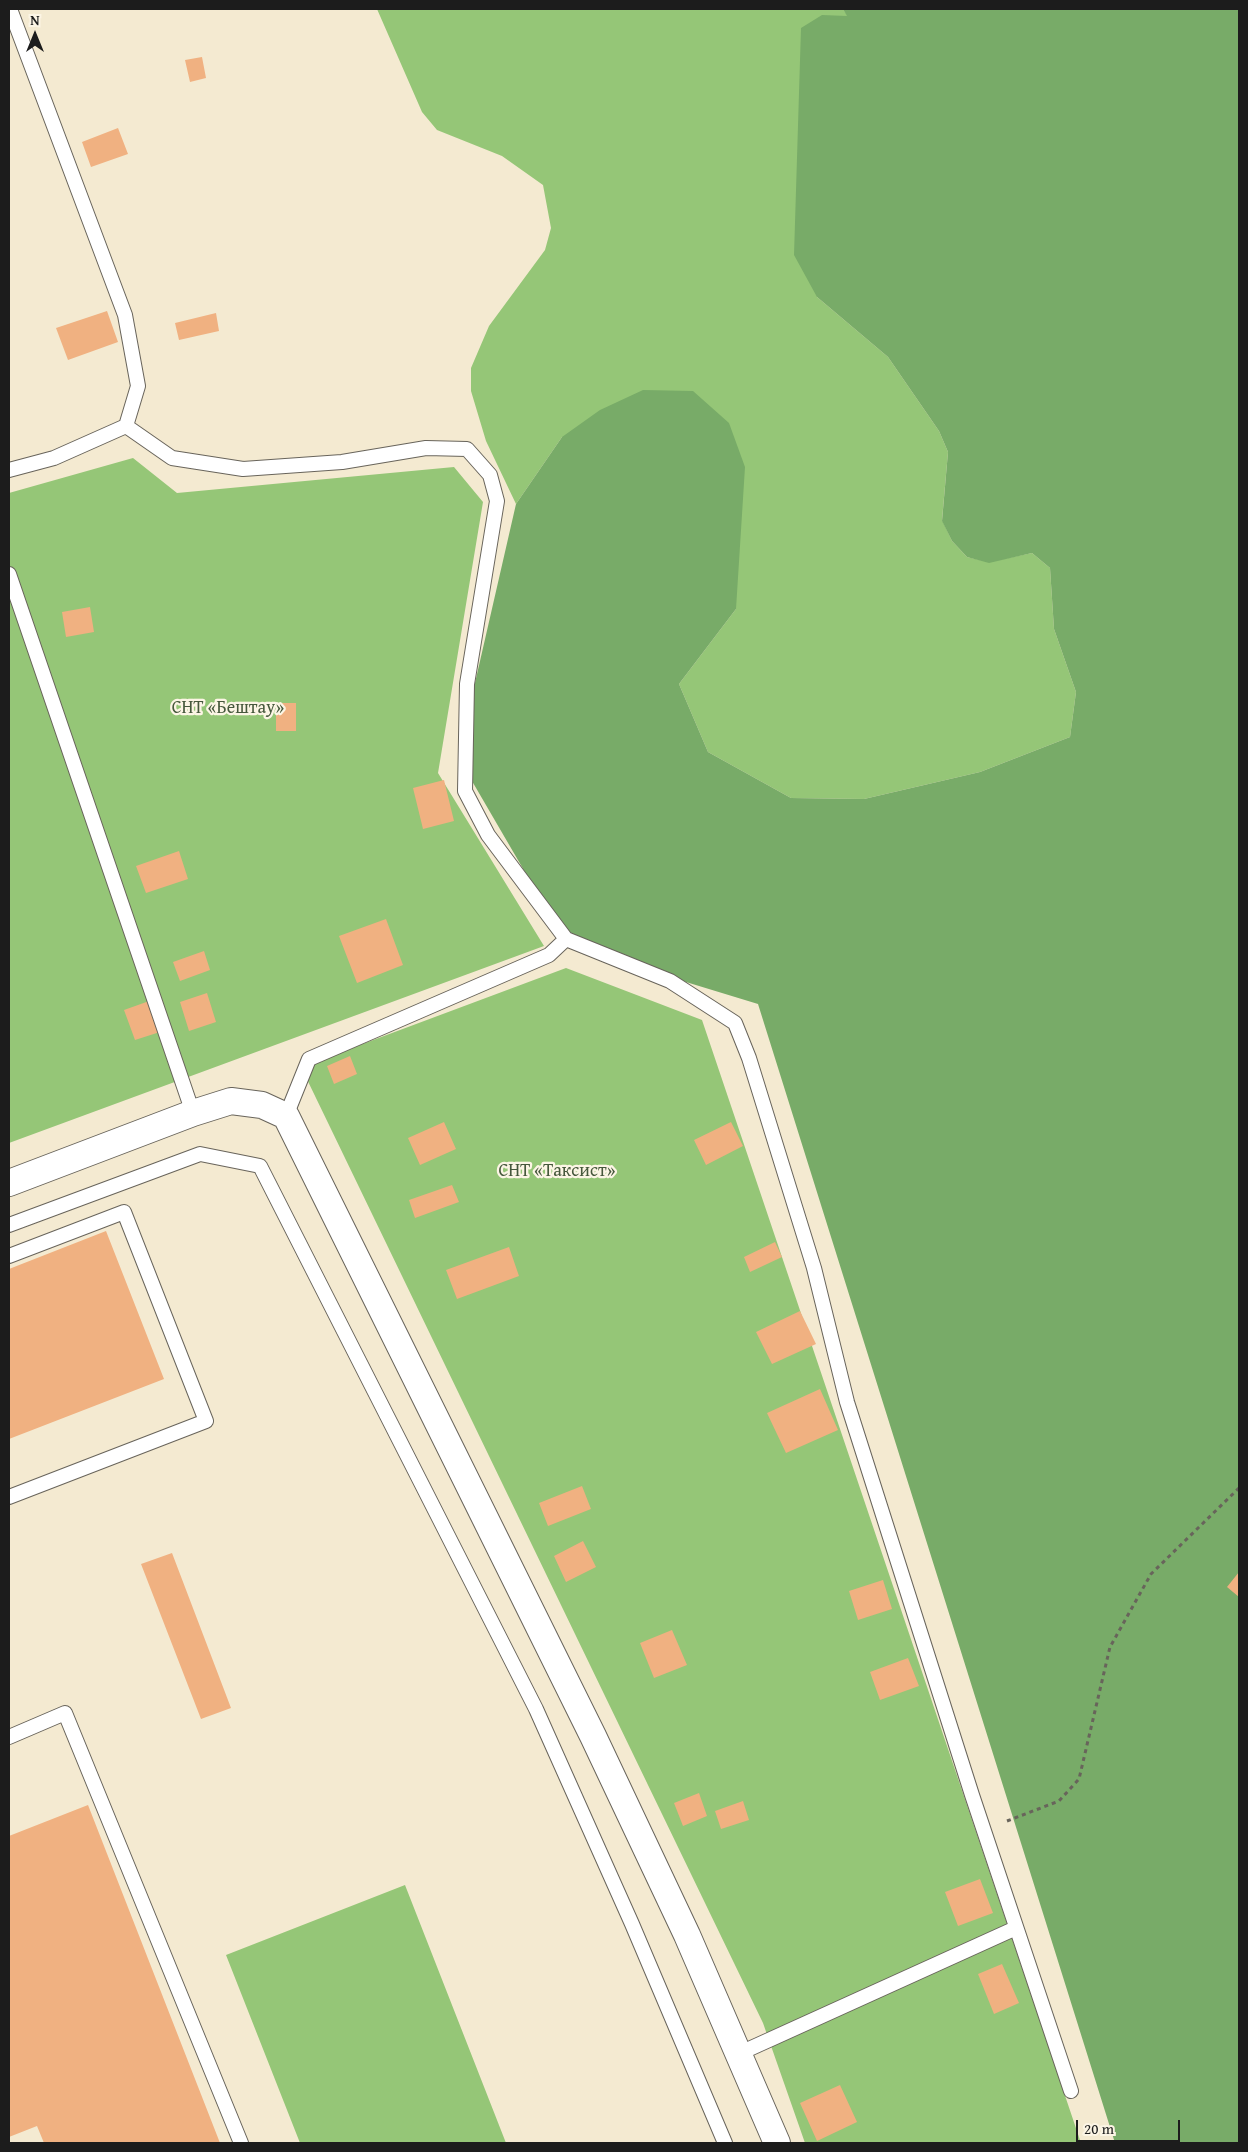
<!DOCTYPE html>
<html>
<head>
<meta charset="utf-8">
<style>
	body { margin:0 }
	#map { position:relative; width:1248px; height:2152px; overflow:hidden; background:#f4ead1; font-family:"Gentium Book Plus",serif }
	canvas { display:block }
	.frame { position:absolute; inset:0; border:10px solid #1c1c1c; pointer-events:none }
	.north { position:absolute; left:10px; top:10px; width:50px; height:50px; -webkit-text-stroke:4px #fcf5e5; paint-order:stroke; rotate:0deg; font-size:14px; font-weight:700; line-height:20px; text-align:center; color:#1c1c1c }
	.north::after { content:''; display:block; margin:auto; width:18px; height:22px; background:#1c1c1c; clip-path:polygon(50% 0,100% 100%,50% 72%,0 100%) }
	.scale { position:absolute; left:1076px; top:2120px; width:104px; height:22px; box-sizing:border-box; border:2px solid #1c1c1c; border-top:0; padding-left:6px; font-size:15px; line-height:18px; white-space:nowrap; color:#1c1c1c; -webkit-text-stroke:4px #fcf5e5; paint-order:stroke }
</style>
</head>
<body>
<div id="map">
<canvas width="1248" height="2152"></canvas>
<div class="frame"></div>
<div class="north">N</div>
<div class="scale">20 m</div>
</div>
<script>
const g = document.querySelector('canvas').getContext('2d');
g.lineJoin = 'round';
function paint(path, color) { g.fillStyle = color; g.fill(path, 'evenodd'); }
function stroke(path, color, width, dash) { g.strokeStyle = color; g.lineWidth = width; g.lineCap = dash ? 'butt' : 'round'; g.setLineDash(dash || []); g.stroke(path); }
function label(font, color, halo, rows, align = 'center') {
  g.font = font + ' "Gentium Book Plus",serif'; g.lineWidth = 4.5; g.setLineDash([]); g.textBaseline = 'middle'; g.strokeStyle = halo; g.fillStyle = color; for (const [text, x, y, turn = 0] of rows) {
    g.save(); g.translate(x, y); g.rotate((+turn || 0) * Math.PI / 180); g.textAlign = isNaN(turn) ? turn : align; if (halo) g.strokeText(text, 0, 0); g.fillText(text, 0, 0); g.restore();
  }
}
paint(new Path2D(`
	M377,9H843L848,16L817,297L888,357L939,431L948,452L942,520L952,541L967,557L989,562L1032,553L1050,568L1054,629L1076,692L1070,737L980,772L864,799L791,798L708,752L679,684L736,609L562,437L516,504L486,441L471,391V368L489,326L545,250L551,228L543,185L502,156L437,130L422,112Z
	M133,458L177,493L454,467L483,502L438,773L544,946L9,1143V493Z
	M566,968L702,1020L1081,2143H805L763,2023L301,1067Z
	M405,1885L506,2143H300L226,1955Z`), '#95c677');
paint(new Path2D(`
	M843,9H1239V2143H1115L758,1004L568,946L458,757L516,504L562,437L600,410L643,390L693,391L729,423L745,467L736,609L679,684L708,752L791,798L864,799L980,772L1070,737L1076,692L1054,629L1050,568L1032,553L989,563L967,557L952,541L942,521L948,452L939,431L888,357L817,297L794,255L801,28L822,15L847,16Z`), '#78ab68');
paint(new Path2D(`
	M202,57L206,78L190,82L185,60Z
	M118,128L128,154L91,167L82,142Z
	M107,311L118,342L68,360L56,328Z
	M216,313L219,331L179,340L175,323Z
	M90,607L94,632L66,637L62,612Z
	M276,703H296V731H276Z
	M444,780L454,821L423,829L413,788Z
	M179,851L188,879L146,893L136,866Z
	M386,919L403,965L357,983L339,936Z
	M204,951L210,970L180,981L173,962Z
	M207,993L216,1022L189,1031L180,1002Z
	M152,1000L163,1031L135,1040L124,1010Z
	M350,1056L357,1074L334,1084L327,1066Z
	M444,1122L456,1149L420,1165L408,1138Z
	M731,1122L743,1146L706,1165L694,1140Z
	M452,1185L459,1202L415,1218L409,1200Z
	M106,1231L164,1379L9,1439V1269Z
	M775,1242L782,1257L750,1272L744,1257Z
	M509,1247L519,1276L457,1299L446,1270Z
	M800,1311L816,1344L772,1364L756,1332Z
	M820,1389L838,1430L786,1453L767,1413Z
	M582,1486L591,1509L548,1526L539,1503Z
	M583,1541L596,1567L566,1582L554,1556Z
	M172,1553L231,1708L201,1719L141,1564Z
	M1239,1572V1597L1227,1587Z
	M883,1580L892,1609L858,1620L849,1591Z
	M672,1630L687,1665L654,1678L640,1643Z
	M908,1658L919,1686L880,1700L870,1672Z
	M699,1793L707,1816L683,1826L674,1803Z
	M743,1801L749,1820L721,1829L715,1811Z
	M88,1805L220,2143H44L37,2126L9,2137V1836Z
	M980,1879L993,1913L958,1926L945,1892Z
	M1002,1964L1019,2003L994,2014L978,1974Z
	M840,2085L857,2122L817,2141L800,2103Z`), '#f0b181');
const lane = new Path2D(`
	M126,426L172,458L243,469L342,462L426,448L467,449L490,475L497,501L467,684L465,791L488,835L566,939L670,981L735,1023L749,1058L814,1268L847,1402L972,1795L1071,2091
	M9,470L54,458L126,426L138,386L125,315L10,9
	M9,574L193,1113
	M286,1116L309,1059L549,955L566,939
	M9,1225L200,1154L260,1166L536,1709L632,1924L725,2143
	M9,1256L124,1212L206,1421L9,1497
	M9,1737L65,1713L241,2143
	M738,2054L1016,1928`);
const street = new Path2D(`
	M9,1183L193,1113L231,1101L262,1105L286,1116L593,1736L687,1935L777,2143`);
stroke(lane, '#68645b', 16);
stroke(street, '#68645b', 28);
stroke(new Path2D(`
	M1007,1821L1059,1801L1079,1779L1110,1647L1151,1574L1239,1488`), '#68645b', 3, [4, 4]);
stroke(lane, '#fff', 14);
stroke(street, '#fff', 26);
label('18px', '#46583c', '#fcf5e5', [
	["СНТ «Бештау»",228,708],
	["СНТ «Таксист»",557,1171]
]);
</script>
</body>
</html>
